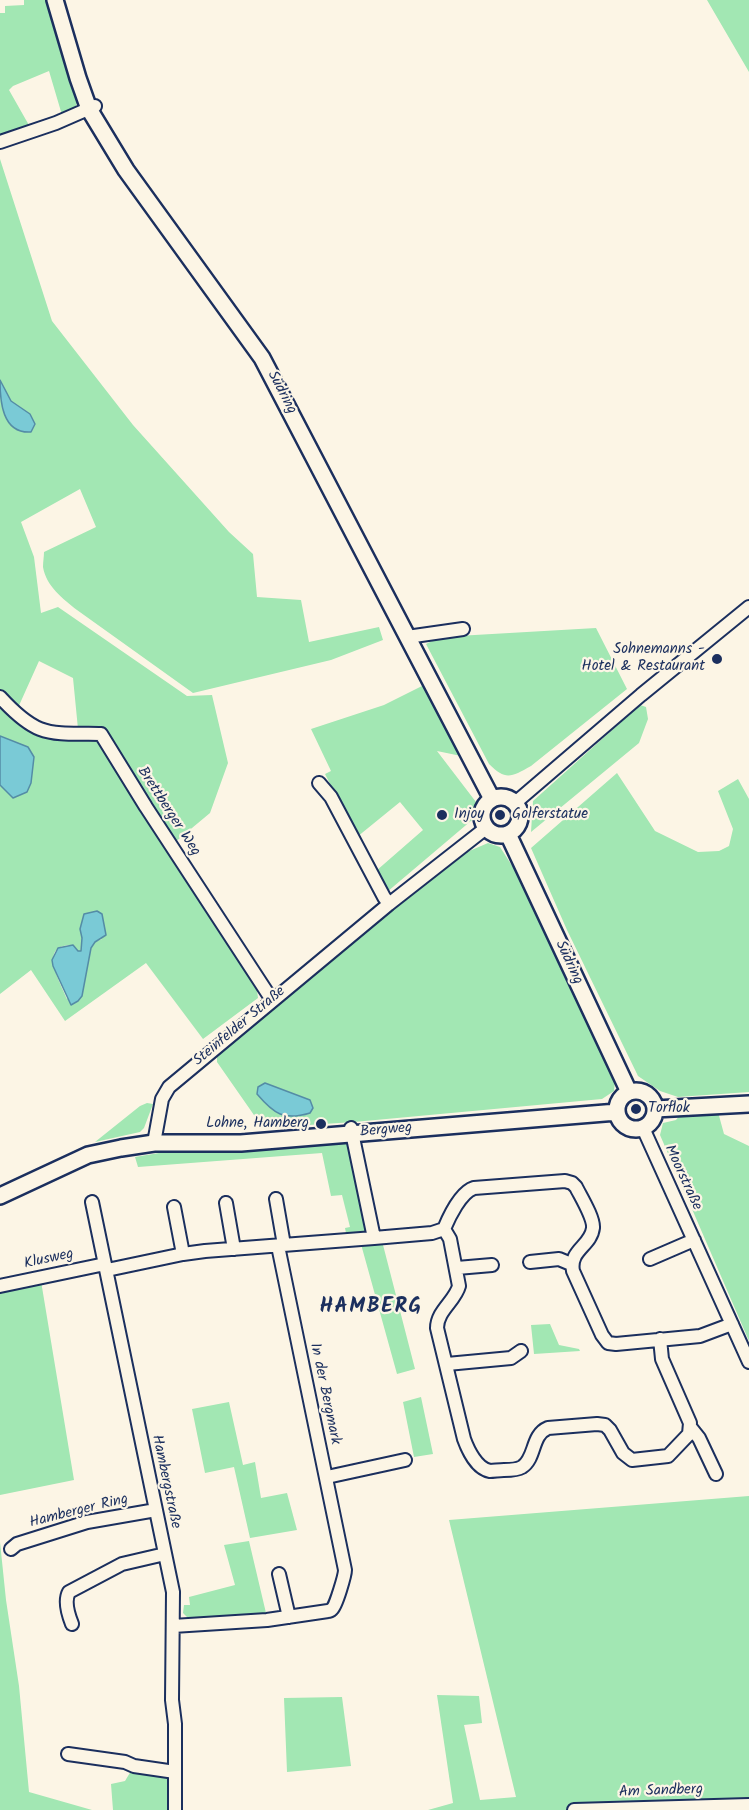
<!DOCTYPE html>
<html>
<head>
<meta charset="utf-8">
<style>
	body { margin:0 }
	canvas { display:block; background:#fcf5e5 }
</style>
</head>
<body>
<canvas width="749" height="1810"></canvas>
<script>
const g = document.querySelector('canvas').getContext('2d');
g.lineJoin = 'round';
function paint(path, color) { g.fillStyle = color; g.fill(path, 'evenodd'); }
function stroke(path, color, width, dash) { g.strokeStyle = color; g.lineWidth = width; g.lineCap = dash ? 'butt' : 'round'; g.setLineDash(dash || []); g.stroke(path); }
function label(font, color, halo, rows, align = 'center') {
  g.font = font + ' Kalam,sans-serif'; g.lineWidth = 4.5; g.setLineDash([]); g.textBaseline = 'middle'; g.strokeStyle = halo; g.fillStyle = color; for (const [text, x, y, turn = 0] of rows) {
    g.save(); g.translate(x, y); g.rotate((+turn || 0) * Math.PI / 180); g.textAlign = isNaN(turn) ? turn : align; if (halo) g.strokeText(text, 0, 0); g.fillText(text, 0, 0); g.restore();
  }
}
paint(new Path2D(`
	M24,0H48L64,60L78,101L75,108L62,115L49,71L13,86L9,90L30,127L0,136V13H5V6L24,5Z
	M707,0H749V72Z
	M0,159L52,321L133,425L229,532L253,554L257,597L301,600L309,642L379,627L383,640L331,660L193,693L77,610C63,599 46,586 43,567C43,562 44,556 44,552L96,527L80,489L21,522L34,557L41,613L58,607L187,696L212,695L228,763L210,813L174,843L102,731L78,729L73,678L39,661L17,710L0,693Z
	M596,628L627,689L531,766C511,777 506,781 489,764L426,644L440,637Z
	M401,644H405L461,756L437,751L476,802L472,820L387,892L376,871L423,830L400,802L357,837L325,774L331,771L311,729L384,705L422,686Z
	M0,703L36,731L99,737L256,982L258,998L203,1039L146,963L65,1021L31,970L0,994V785L13,798L27,747L0,736ZM81,934L102,939L95,942L91,948L82,996L67,999C60,981 37,944 73,945L78,951H81L82,938Z
	M640,705L646,707L648,719L639,743L531,832L533,801Z
	M617,773L655,831L698,852L719,851L729,846L733,829L718,791L738,779L749,799V1092L678,1097L660,1091L638,1076L567,930L531,848Z
	M488,843L500,847L532,897L615,1081L614,1091L602,1099L354,1122L263,1128L217,1062V1052L281,998L467,852Z
	M147,1103L153,1104L144,1128L140,1132L95,1142L140,1106Z
	M718,1112L724,1134L749,1146V1341L660,1135L663,1123L676,1120L680,1115Z
	M349,1139L371,1241H382L415,1369L397,1374L359,1237L347,1238L345,1228L350,1227L342,1195L331,1196L322,1153L138,1167L135,1157L159,1153L234,1151Z
	M40,1275L74,1480L0,1495V1283Z
	M550,1324L559,1345L579,1349L580,1351L534,1354L531,1325Z
	M421,1397L433,1454L414,1457L403,1402Z
	M229,1402L243,1465L255,1462L261,1498L287,1493L297,1530L250,1538L234,1467L205,1473L192,1409Z
	M749,1496V1810H428L453,1803L437,1695L479,1696L482,1723L464,1725L480,1800L516,1797L449,1520Z
	M249,1541L266,1613L188,1618L183,1613L184,1605H190L189,1597L235,1585L224,1545Z
	M0,1542L6,1600L19,1686L29,1792L92,1810H0Z
	M342,1697L351,1766L287,1772L284,1698Z
	M134,1766L175,1772V1810H113L111,1784L125,1781Z`), '#a2e7b3');
const water = new Path2D(`
	M0,380L11,401L30,414L35,424L31,432C2,434 0,401 0,380Z
	M0,736L28,747L34,757L31,783L27,792L13,798L0,785Z
	M97,911L102,914L106,935L95,942L91,948L82,996L78,1001L71,1005L53,966L52,960L58,948L73,945L78,951H81L82,938L80,929L84,914Z
	M265,1083L310,1100L313,1108L310,1113C284,1121 274,1114 257,1094L258,1087Z`);
paint(water, '#7acad6');
stroke(water, '#548ca6', 1.5);
const minor = new Path2D(`
	M0,142L56,123L95,106
	M407,637L463,629
	M0,697C11,709 25,723 40,729C58,736 82,733 101,734L146,807L272,1000
	M319,783L331,797L384,897L389,904
	M515,803L641,695L749,607
	M351,1128L374,1238L432,1233L444,1229C449,1217 461,1192 474,1188L565,1181L572,1183L576,1187C581,1197 594,1218 593,1228C591,1246 569,1250 573,1271L602,1335L608,1343L616,1344L700,1336L732,1324
	M643,1128L749,1362
	M154,1143L162,1099L169,1087L389,904L486,828
	M276,1199L284,1245
	M92,1202L173,1592L172,1700L175,1724V1810
	M226,1203L234,1249
	M174,1207L183,1254
	M444,1229L450,1239L459,1286C455,1301 437,1311 437,1328L464,1439C468,1450 477,1469 490,1471C494,1471 499,1470 504,1470C510,1470 517,1470 522,1467C536,1458 531,1435 548,1428L597,1424L605,1425L610,1430L623,1453L632,1460L668,1456L689,1434L690,1423L662,1359L660,1339
	M650,1259L694,1240
	M530,1262L559,1259L571,1264
	M457,1268L492,1265
	M107,1270L183,1254L205,1251L374,1238
	M0,1286L105,1264
	M447,1364L511,1358L521,1351
	M691,1428L699,1438L716,1474
	M327,1477L405,1460
	M11,1549L17,1544L87,1522L156,1510
	M279,1574L289,1617
	M72,1624C68,1614 64,1601 69,1592L122,1564L165,1554
	M173,1626L267,1620L328,1611C329,1611 331,1610 332,1609C336,1606 345,1575 345,1570L278,1246
	M68,1754L125,1762L134,1766L175,1772
	M574,1810L749,1805`);
const major = new Path2D(`
	M55,0L78,78L89,109L126,170L262,358L492,799
	M482 816a19 19 0 1 1 38 0a19 19 0 1 1-38 0Z
	M508,834L629,1092
	M617 1110a19 19 0 1 1 38 0a19 19 0 1 1-38 0Z
	M655,1109L749,1104
	M0,1196L88,1155L121,1148L154,1143H241L617,1112`);
stroke(minor, '#1b2f5e', 16);
stroke(major, '#1b2f5e', 20);
stroke(minor, '#fcf5e5', 12);
stroke(major, '#fcf5e5', 15);
for (const [x, y, r, color] of [
	[717,659,6,"#1b2f5e"],
	[442,815,6,"#1b2f5e"],
	[500,815,6,"#1b2f5e"],
	[636,1109,6,"#1b2f5e"],
	[321,1124,6,"#1b2f5e"]
]) { const dot = new Path2D(); dot.arc(x, y, r, 0, 2 * Math.PI); g.fillStyle = color; g.fill(dot); stroke(dot, '#fcf5e5', 2); }
label('15px', '#1b2f5e', '#fcf5e5', [
	["Südring",281,393,62],
	["Brettberger Weg",168,812,57],
	["Südring",568,963,65],
	["Steinfelder Straße",240,1027,-40],
	["Bergweg",386,1131,-5],
	["Moorstraße",682,1178,65],
	["Klusweg",49,1260,-12],
	["In der Bergmark",324,1394,78],
	["Hambergstraße",165,1482,78],
	["Hamberger Ring",79,1512,-14],
	["Am Sandberg",661,1792,-2]
]);
label('15px', '#1b2f5e', '#fcf5e5', [
	["Sohnemanns -",705,650,"right"],
	["Hotel & Restaurant",705,667,"right"],
	["Injoy",454,815],
	["Golferstatue",512,815],
	["Torflok",648,1109],
	["Lohne, Hamberg",309,1124,"right"]
], 'left');
g.letterSpacing = '1.5px';
label('bold 21px', '#1b2f5e', '#fcf5e5', [
	["HAMBERG",371,1308]
]);
g.letterSpacing = '0px';
</script>
</body>
</html>
